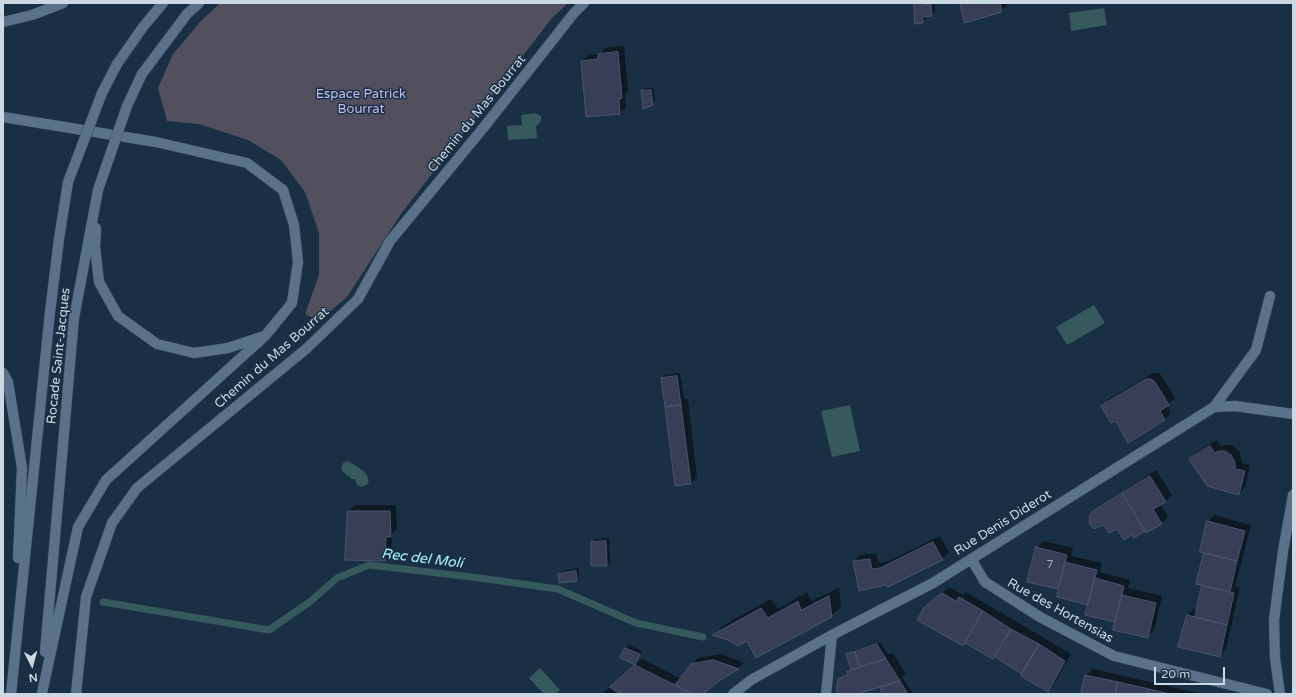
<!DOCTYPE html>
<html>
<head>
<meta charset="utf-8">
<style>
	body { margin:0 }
	#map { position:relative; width:1296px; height:697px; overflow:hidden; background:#192f43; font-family:"Varela Round",sans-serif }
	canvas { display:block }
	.frame { position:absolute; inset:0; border:4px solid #cbd8e5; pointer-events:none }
	.north { position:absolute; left:12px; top:645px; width:40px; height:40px; -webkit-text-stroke:3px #192f43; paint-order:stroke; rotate:174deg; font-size:11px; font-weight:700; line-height:16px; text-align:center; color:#cbd8e5 }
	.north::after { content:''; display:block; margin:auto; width:14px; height:18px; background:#cbd8e5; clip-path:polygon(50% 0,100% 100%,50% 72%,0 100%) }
	.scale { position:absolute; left:1154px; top:667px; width:71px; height:18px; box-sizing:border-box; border:2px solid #cbd8e5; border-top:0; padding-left:5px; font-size:12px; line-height:14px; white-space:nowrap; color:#cbd8e5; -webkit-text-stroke:3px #192f43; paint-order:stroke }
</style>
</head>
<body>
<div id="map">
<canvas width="1296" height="697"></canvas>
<div class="frame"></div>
<div class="north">N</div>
<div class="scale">20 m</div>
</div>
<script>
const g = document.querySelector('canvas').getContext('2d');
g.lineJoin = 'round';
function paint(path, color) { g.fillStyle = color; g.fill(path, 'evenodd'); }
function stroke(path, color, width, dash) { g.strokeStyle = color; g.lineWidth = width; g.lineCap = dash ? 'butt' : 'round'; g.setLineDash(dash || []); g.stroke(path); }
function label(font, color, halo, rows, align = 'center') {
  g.font = font + ' "Varela Round",sans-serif'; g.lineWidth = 3; g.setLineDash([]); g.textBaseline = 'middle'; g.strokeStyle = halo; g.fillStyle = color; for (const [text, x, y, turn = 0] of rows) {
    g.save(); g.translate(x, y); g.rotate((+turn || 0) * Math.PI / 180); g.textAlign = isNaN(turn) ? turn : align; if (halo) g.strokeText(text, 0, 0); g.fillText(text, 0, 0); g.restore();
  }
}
paint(new Path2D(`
	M220,3H568L552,18L401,214L347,297L319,321L305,314L319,275V233L305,192L281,160L248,140L199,124L167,121L158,88L173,54L201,21Z`), '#52505f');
paint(new Path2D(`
	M1104,8L1107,25L1071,31L1069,13Z
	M535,113L541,116V120L540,123L536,126L537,138L508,140L507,126L522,125L521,115Z
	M1094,305L1105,323L1067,345L1056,327Z
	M850,405L860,451L832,457L821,411Z
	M347,461C355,465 372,473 368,484L362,487L357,485L355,479H351C348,474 343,474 341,468L343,463Z
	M540,668L560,690L555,694H544L529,678Z`), '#35595c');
paint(new Path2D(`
	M915,3H934L935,12L932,15L926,16V19L923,22Z
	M961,3H1008V4L1001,11Z
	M624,46L628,91L625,93L626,107L620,113L582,62L588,55L599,54L605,48Z
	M645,88H653L655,101L652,104L642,92Z
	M680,373L684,399H688L697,477L691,483L676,485L662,378L665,375Z
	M1153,373H1158L1161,375L1175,398L1167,405L1171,413L1165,419L1128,442L1116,420L1102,406L1109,399Z
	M1217,440L1221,447L1225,445H1232L1237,449L1240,452L1242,463L1250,465L1245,487L1239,494L1190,459L1197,452Z
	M1156,470L1172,495L1165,501L1160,504L1168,517L1162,523L1146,532L1145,530L1132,533L1104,524L1091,515L1101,505Z
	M355,505H396L397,529L392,534L391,553L385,560L349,511Z
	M1214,515L1251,525L1235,586L1240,587L1226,649L1219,656L1180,646L1188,615L1194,609H1197L1203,585L1197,583L1206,552L1208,522Z
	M940,536L949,552L942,559L889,586L854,562L861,555L876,553L879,563L887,562Z
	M609,538L610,562L607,565L592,542L595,539Z
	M1043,541L1073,548L1071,556L1102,563L1100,572L1130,580L1128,588L1162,596L1154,630L1147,637L1116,621L1086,614L1089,604L1060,589L1029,581L1037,548Z
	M579,568V577L576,580L559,574L562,571Z
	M949,587L963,595L966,592L1071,654L1054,684L1047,691L1024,673L995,656L993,658L966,642L963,645L925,608Z
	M839,588L841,607L831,616L748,640L728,639L714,635L723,626L771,599L778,609L807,592L811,601Z
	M880,642L888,655L893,653L906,674L902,677L913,694H884L881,686L854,694H837L839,679L852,668L848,655L851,652Z
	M629,645L642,651L636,664L621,657L626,648Z
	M721,654L744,663L738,668L710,686L702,694H624L617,681L642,659L681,679L698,658Z
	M1093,669L1203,694H1082L1086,675Z
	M609,688L617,694H602Z`), '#0007');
stroke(new Path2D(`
	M103,602L269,630L311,601L337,578L369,565L480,578L558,589L636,623L703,637`), '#35595c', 7);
const building = new Path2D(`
	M914,3H922L923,5L931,4L932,16L923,17V23L915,24Z
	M960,3H1000L1002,12L965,23Z
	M618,52L622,98L619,99L620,114L586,117L581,61L598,59V54Z
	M651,90L653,105L643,109L641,91Z
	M677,376L681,405L665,407L661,378Z
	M1146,379H1151L1155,382L1169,405L1160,411L1165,420L1128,443L1116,421L1111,423L1101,406Z
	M681,405L691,484L675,486L665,407Z
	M1210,446L1215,453L1218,451H1225L1231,455L1235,462V469L1245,471L1239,495L1207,486L1189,459Z
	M1150,476L1166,502L1153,509L1162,524L1146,533L1122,493Z
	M1122,493L1145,531L1134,538L1132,535L1124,540L1117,529L1109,533L1103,525L1094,529L1089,523L1090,515L1093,511Z
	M348,511H390L391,537H386L385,561L345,560Z
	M1207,521L1245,531L1237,561L1200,552Z
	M606,541L607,566H591V542Z
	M933,542L943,560L888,587L886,585L859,591L853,561L870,559L872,569L880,568Z
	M1036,547L1067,555L1058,589L1027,582Z
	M1204,553L1237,561L1230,592L1196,584Z
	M1065,562L1097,570L1088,605L1057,597Z
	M576,571L577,581L559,583L558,574Z
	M1095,578L1124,586L1115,622L1085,615Z
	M1202,585L1234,593L1227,625L1195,617Z
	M942,593L956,601L959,597L983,611L963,646L917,620L924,608Z
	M1122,595L1156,603L1148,638L1113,630Z
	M829,596L832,617L756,658L747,641L738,646L728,640L712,635L761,608L768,618L798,601L801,610Z
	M983,611L1011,629L993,659L965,643Z
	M1187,615L1227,625L1220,657L1178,647Z
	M1011,629L1039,644L1022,674L995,657Z
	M877,644L886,659L860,667L855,652Z
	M1039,644L1065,661L1048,692L1021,676Z
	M625,648L640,654L635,665L620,658Z
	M855,652L860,667L851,670L846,654Z
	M886,659L900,681L857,694H836L838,679L848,674L847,672Z
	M714,660L739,669L719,681L703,694H692L675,685L691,664Z
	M635,665L675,685L692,694H622L610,687Z
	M1085,675L1118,682L1115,694H1081Z
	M900,681L908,694H882L880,687Z
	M1118,682L1149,689L1148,694H1115Z
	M1149,689L1170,694H1148Z`);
paint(building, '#373e56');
stroke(building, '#4b546f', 1);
const service = new Path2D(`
	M76,694L86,597L112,523L137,488L306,349L358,299L390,241L484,127L574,13L584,3
	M826,694L832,635`);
const minor = new Path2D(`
	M1214,407L1256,350L1270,296
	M971,559L985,582L1040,617L1114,656L1267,694
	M733,694L751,680L832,635L933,583L1214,407L1235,406L1293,414
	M1280,694L1275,658L1274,620L1283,551L1293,495`);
const secondary = new Path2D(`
	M3,22L32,15L63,3
	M117,64L143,27L163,3
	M142,74L187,14L199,3
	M3,117L156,142L247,163L283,190L294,225L298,262L292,303L265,336L106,480L78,527L42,693
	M96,228L95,247L99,282L118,316L157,344L194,353L228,348L261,337
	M3,373L8,382L22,468L18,558
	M45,652L74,318L98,190
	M11,694L50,312L59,239L68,182`);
stroke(service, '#3a4c5e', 11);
stroke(minor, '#3a4c5e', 11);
stroke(secondary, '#3a4c5e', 11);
stroke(service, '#597189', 10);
stroke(minor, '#597189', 10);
stroke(secondary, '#597189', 10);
const secondaryBridge = new Path2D(`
	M68,182L102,93L117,64
	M98,190L127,106L142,74`);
stroke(secondaryBridge, '#3a4c5e', 11, []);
stroke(secondaryBridge, '#597189', 10);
label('11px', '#a6b2c1', null, [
	["7",1050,565]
]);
label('13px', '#c4bcef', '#192f43', [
	["Espace Patrick",361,95],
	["Bourrat",361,110]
]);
label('13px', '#cbd8e5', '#192f43', [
	["Chemin du Mas Bourrat",477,114,-51],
	["Rocade Saint-Jacques",59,356,-84],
	["Chemin du Mas Bourrat",272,358,-41],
	["Rue Denis Diderot",1003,523,-32],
	["Rue des Hortensias",1060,611,29]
]);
label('italic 14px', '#abf3fa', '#192f43', [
	["Rec del Molí",422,559,7]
]);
</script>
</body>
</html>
